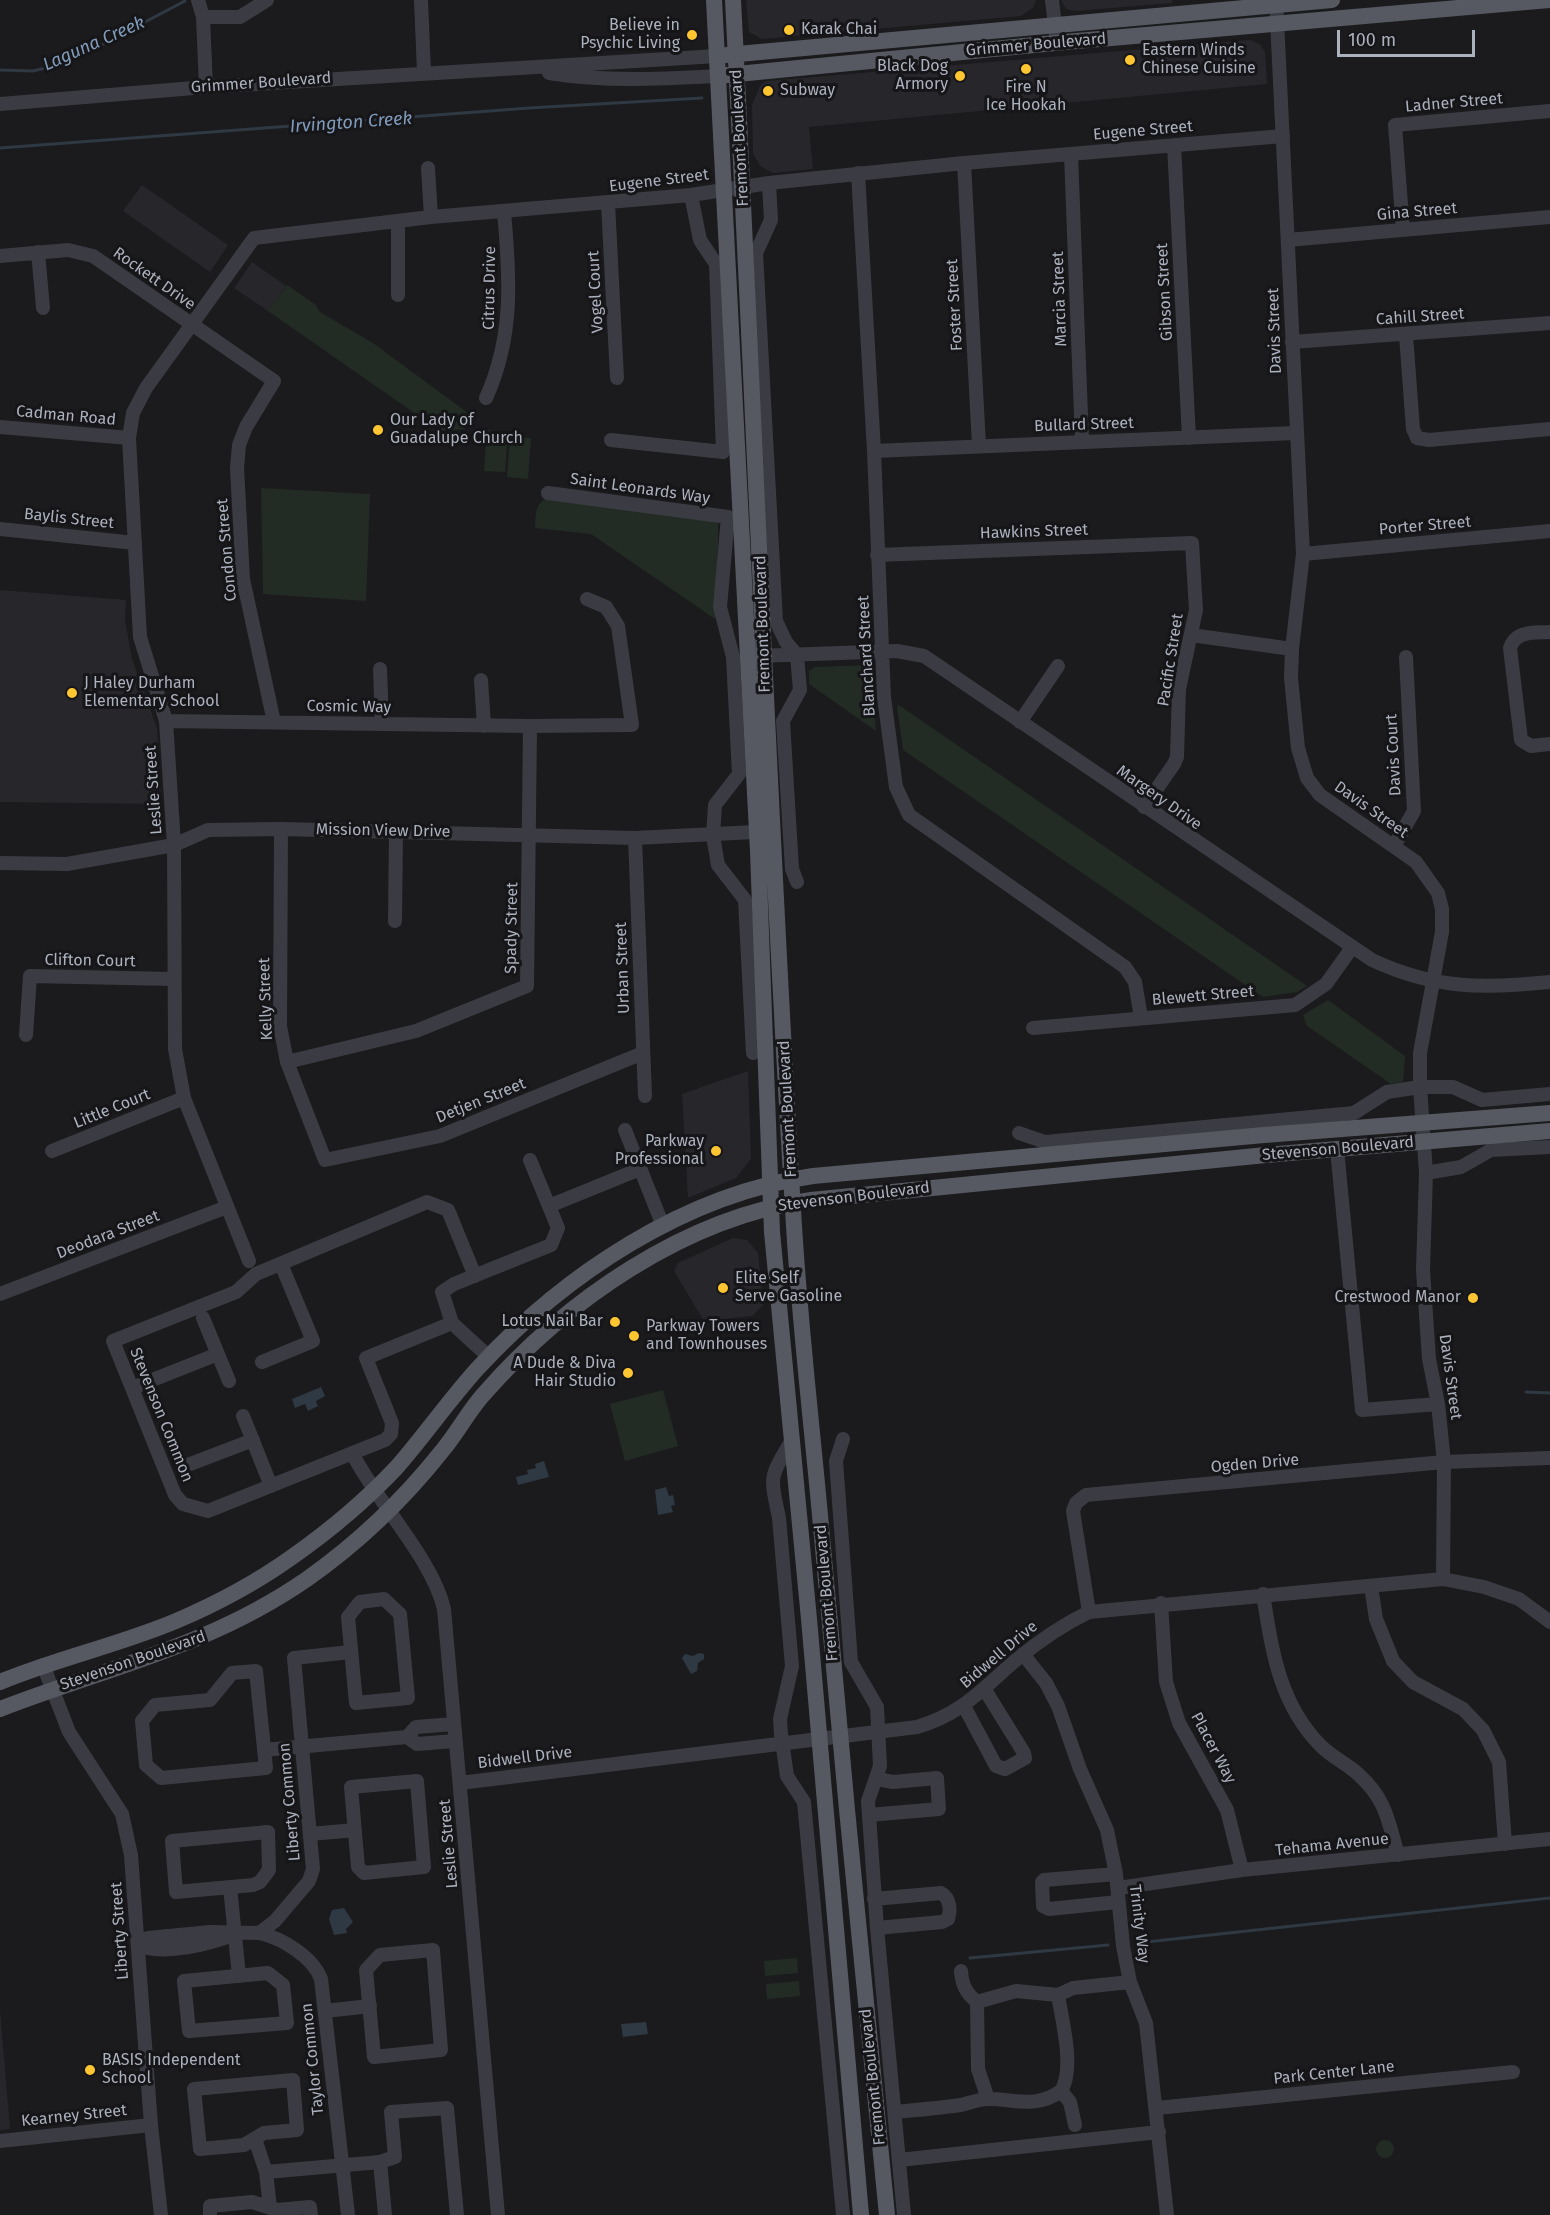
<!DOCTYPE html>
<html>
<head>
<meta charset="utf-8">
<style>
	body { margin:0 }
	#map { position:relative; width:1550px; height:2215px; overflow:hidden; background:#1b1b1d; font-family:"Fira Sans",sans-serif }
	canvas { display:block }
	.scale { position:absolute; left:1337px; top:30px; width:138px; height:27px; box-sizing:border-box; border:3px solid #acb1be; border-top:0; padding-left:8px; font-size:18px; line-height:21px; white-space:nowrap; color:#acb1be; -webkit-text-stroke:4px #161518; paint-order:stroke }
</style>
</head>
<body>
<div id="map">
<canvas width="1550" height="2215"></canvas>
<div class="scale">100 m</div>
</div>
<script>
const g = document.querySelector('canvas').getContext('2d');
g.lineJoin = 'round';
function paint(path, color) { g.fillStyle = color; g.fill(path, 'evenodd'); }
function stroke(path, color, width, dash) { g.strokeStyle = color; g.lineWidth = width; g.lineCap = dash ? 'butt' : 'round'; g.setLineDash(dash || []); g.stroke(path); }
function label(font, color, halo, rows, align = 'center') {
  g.font = font + ' "Fira Sans",sans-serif'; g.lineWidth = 6; g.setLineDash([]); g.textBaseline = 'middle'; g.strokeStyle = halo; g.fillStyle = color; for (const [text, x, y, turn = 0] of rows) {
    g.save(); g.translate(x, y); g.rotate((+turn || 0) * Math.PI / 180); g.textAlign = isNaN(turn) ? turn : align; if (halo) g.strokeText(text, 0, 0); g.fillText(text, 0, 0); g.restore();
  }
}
paint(new Path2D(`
	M746,0H1036L1033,8L1021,16L762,39L749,32Z
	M1061,0H1172V3L1076,11L1066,9Z
	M1250,40L1260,44L1265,52L1267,84L809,127L813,169L773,173L760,166L753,153L752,105L761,84L767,81Z
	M142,185L228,245L210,272L123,211Z
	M252,262L286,286L268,311L234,288Z
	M0,590L126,600L125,620L132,659L157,728L161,804L0,802Z
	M748,1071L751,1159L736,1178L688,1198L682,1094Z
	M733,1238L747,1240L758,1253L763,1305L752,1316L704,1321L674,1271L678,1263Z
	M0,2010L10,2129L0,2130Z`), '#27262b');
paint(new Path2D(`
	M287,285L316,305L320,312L373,343L468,413L464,429L440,431L268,311Z
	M487,430L508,432L505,472L484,471Z
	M510,437L531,438L528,479L507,477Z
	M261,488L370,494L366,601L263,594Z
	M547,498L718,521C719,554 715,586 715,619L591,534L535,528C536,515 534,505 547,498Z
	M869,665L871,668L876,731L809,684V671L815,667Z
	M899,705L1307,986L1297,992L1263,997L903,750L897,706Z
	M1328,1000L1405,1056L1403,1082L1391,1084L1307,1026L1303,1015Z
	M663,1390L678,1446L625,1461L610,1404Z
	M797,1958L798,1973L765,1976L764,1961Z
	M799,1981L800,1996L767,1999L766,1984Z
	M1376 2149a9 9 0 1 1 18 0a9 9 0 1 1-18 0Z`), '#222c24');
paint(new Path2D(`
	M321,1387L325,1396L316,1401L318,1406L308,1411L305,1404L295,1408L292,1399Z
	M544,1461L549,1477L518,1485L516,1477L528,1474L527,1470L536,1468L535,1464Z
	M666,1487L669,1496L673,1495L675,1505L671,1506L673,1512L658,1515L655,1490Z
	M699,1653L704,1654V1659L698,1663L697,1671L691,1674L682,1658L685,1654L693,1656Z
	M344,1908L353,1922L346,1929L347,1933L334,1935L329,1919L332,1910Z
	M646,2022L648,2034L623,2037L621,2024Z`), '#2f3943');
stroke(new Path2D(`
	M0,70L33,71L57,65L86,53L185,1
	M0,148L529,108L702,98
	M1526,1392L1550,1393
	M1137,1943L1550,1898
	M970,1958L1108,1945`), '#2f3943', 3);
stroke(new Path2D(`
	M198,0L203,17L206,87
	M421,0L424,72
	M1052,0L1056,34
	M1276,0L1303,554L1292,649L1291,678L1298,748L1307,778L1320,795L1416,862L1438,893L1442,909V932L1420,1053V1087L1426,1173L1423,1270L1429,1359L1438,1404L1444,1462L1443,1579
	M203,17H240L267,0
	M549,73C606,82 660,79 717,76
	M0,104L206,87L717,56
	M1174,145L1189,438
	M1071,154L1082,442
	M964,163L979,446
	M428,168L431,217
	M858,173L874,451L884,697L896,787L909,815L1125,967L1135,982L1141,1017
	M769,183L771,220L756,253L776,621L786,642L797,655L800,690L783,721L792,869L797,882
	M608,203L617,378
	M1403,230L1395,125L1550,111
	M1288,240L1550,217
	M38,252L43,308
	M0,256L68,250L93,256L274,381L246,427L239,445L237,468L243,579L274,722
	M398,295V221
	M1406,335L1413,429L1417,438L1429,440L1550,429
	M1292,342L1550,323
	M486,398C514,336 510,278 504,212
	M0,427L129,438
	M611,440L723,452L716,264L700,240L691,195
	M874,451L1295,433
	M548,493L728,517L720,607L733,657L739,774L715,805L713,836L718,865L745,900L753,1053
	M0,529L135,543
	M1303,554L1550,531
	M877,555L1192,543L1196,610L1179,689L1177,757L1174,764L1144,807
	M1550,632C1534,633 1516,630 1510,648L1521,740L1531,746L1550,744
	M1191,635L1292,649
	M756,656L897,651L924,656L1372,960C1434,989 1483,989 1550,982
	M380,669L382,724
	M481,680L484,726
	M166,721L530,726L632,725L618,626L606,607L587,599
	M1020,722L1058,666
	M281,829L280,1026L287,1062L325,1160L440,1136L643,1053
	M635,838L645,1096
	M1394,846L1414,811L1406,657
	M0,863L67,864L174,845L208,830L281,829L635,838L755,832
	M395,921L396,832
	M1033,1028L1295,1005L1326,984L1351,949
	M26,1035L30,976L173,979
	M287,1062L416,1031L527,986L530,726
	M625,1130L663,1226
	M1019,1133L1045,1142L1354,1113L1387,1092L1420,1087H1453L1482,1100L1550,1094
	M1337,1149L1362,1410L1438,1404
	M52,1151L184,1098
	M1426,1173L1461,1167L1491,1150L1550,1147
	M549,1206L640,1169
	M249,1261L184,1098L175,1049L174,845L166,721L140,637L129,438L133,413L146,388L254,238L431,217L691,195L769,183L964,163L1283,136
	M475,1276L448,1210L427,1202L256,1274L236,1292L113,1341L175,1495L183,1504L208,1511L385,1440L391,1434L392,1423L366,1358L452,1323L442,1292L454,1284L551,1245L558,1228L530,1160
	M0,1294L227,1207
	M203,1318L229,1381
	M452,1323L489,1357
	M262,1362L313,1341L281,1264
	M132,1388L218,1354
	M243,1416L271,1486
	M843,1439L836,1461L851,1662L877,1707L880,1766L868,1801L877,1928L904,2215
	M792,1440C769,1479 770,1474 779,1518L792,1666L780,1719L781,1734L787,1776L804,1802L843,2215
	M352,1453C377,1502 433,1560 444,1609L498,2215
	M185,1466L253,1440
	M1371,1586L1376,1619L1393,1661L1413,1682L1463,1709L1483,1730L1499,1762L1505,1844
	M1263,1594C1272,1650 1279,1704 1321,1746C1332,1757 1347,1764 1358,1774C1386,1799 1388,1820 1398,1855
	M384,1599L400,1614L408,1698L356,1703L348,1617L360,1602Z
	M1161,1603L1166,1682L1179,1723L1227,1810L1242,1870
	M1089,1612L1073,1511L1076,1503L1086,1495L1444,1462L1550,1458
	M1023,1654L1046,1683L1058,1706L1080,1769L1107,1830L1116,1874L1123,1946L1130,1982L1146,2023L1167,2215
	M43,1665L69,1732L122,1814L131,1855L151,2125L161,2215
	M256,1671L266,1768L161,1778L146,1765L142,1721L155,1705L210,1700L232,1673Z
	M964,1706L996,1766L1005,1769L1025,1758L1024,1753L985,1690
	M407,1737L417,1744L455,1741
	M264,1750L407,1737L416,1727L454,1724
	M417,1781L424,1867L364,1873L358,1867L351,1787Z
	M460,1783L917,1727C962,1714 982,1689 1016,1660C1039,1641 1062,1625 1089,1612L1443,1579L1484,1587L1519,1599L1550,1622
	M869,1815L939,1809L937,1778L893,1782L877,1779
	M268,1832L269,1870L260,1882L253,1885L176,1892L172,1841Z
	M310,1834L355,1830
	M1116,1874L1044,1880L1042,1882L1043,1906L1049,1909L1118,1902
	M230,1887L239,1976
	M1118,1888L1242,1870L1550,1839
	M874,1899L941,1893C950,1898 951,1910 948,1919L942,1922L877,1928
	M259,1933C282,1938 313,1957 321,1979L348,2215
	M235,1934C210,1944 164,1956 139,1945L148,1938L210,1932L259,1933L275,1921L309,1881L313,1869L294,1658L351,1652
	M433,1950L441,2050L374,2057L366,1970L380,1955Z
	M961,1971C962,1985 966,1993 977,2002L978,2069L988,2099
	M268,1973L283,1985L287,2023L189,2031L184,1981Z
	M1058,1995C1062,2020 1075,2069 1061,2091L1070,2102L1075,2125
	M977,2002L1016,1991L1058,1995L1073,1988L1130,1982
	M325,2011L370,2006
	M293,2080L297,2130L264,2133L244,2145L200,2149L194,2089Z
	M1157,2108L1513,2072
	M895,2112C917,2110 939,2108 961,2105C970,2103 979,2099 988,2099C1015,2099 1036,2109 1061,2091
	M255,2139L266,2172L270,2208
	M0,2141L151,2125
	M899,2160L1159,2132
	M380,2162L385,2215
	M266,2172L380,2162L395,2157L391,2112L447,2108L457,2215
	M210,2215V2206L252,2202L277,2210L310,2207L311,2215`), '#3b3c43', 14);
stroke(new Path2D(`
	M714,0L758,851L772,1232L809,1619L861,2215
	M733,0C754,409 769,818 794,1226C800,1326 812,1426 821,1526C841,1756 864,1985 887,2215
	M727,55L1332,0
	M727,75L1065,42L1550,0
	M0,1682C58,1658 119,1645 176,1621C216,1604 257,1582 292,1557C329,1531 366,1500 397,1467C425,1435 449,1400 478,1368C564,1275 685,1194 813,1176L1264,1135L1550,1113
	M0,1709C108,1667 209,1647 307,1579C358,1543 404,1499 442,1451C457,1433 468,1412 483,1395C565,1301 685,1217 811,1200L1266,1155L1550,1131`), '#575962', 16);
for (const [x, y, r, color] of [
	[789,30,6,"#ffc631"],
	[692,35,6,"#ffc631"],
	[1130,60,6,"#ffc631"],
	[1026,69,6,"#ffc631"],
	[960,76,6,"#ffc631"],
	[768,91,6,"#ffc631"],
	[378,430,6,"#ffc631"],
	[72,693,6,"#ffc631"],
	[716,1151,6,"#ffc631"],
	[723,1288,6,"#ffc631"],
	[1473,1298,6,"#ffc631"],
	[615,1322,6,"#ffc631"],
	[634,1336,6,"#ffc631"],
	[628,1373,6,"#ffc631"],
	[90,2070,6,"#ffc631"]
]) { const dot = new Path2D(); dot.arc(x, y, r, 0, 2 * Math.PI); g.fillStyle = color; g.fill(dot); stroke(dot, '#161518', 2); }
label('16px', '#acb1be', '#161518', [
	["Believe in",680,26,"right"],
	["Psychic Living",680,44,"right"],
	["Karak Chai",801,30],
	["Eastern Winds",1142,51],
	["Chinese Cuisine",1142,69],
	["Black Dog",948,67,"right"],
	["Armory",948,85,"right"],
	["Fire N",1026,88,"center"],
	["Ice Hookah",1026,106,"center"],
	["Subway",780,91],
	["Our Lady of",390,421],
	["Guadalupe Church",390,439],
	["J Haley Durham",84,684],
	["Elementary School",84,702],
	["Parkway",704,1142,"right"],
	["Professional",704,1160,"right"],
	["Elite Self",735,1279],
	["Serve Gasoline",735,1297],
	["Crestwood Manor",1461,1298,"right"],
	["Lotus Nail Bar",603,1322,"right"],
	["Parkway Towers",646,1327],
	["and Townhouses",646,1345],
	["A Dude & Diva",616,1364,"right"],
	["Hair Studio",616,1382,"right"],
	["BASIS Independent",102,2061],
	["School",102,2079]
], 'left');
label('16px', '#acb1be', '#161518', [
	["Grimmer Boulevard",1036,45,-5],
	["Grimmer Boulevard",261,83,-4],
	["Ladner Street",1454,103,-5],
	["Eugene Street",1143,131,-5],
	["Fremont Boulevard",740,138,-93],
	["Eugene Street",659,181,-7],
	["Gina Street",1417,212,-5],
	["Rockett Drive",154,279,35],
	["Citrus Drive",490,288,-89],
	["Vogel Court",596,292,-93],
	["Gibson Street",1165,292,-93],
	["Marcia Street",1060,299,-92],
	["Foster Street",955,305,-93],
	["Cahill Street",1420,317,-4],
	["Davis Street",1275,331,-92],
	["Cadman Road",66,416,5],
	["Bullard Street",1084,425,-2],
	["Saint Leonards Way",640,489,8],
	["Baylis Street",69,519,6],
	["Porter Street",1425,526,-5],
	["Hawkins Street",1034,532,-2],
	["Condon Street",227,550,-95],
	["Fremont Boulevard",763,624,-92],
	["Blanchard Street",867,656,-93],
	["Pacific Street",1171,660,-81],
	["Cosmic Way",349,707,1],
	["Davis Court",1394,755,-93],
	["Leslie Street",154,790,-94],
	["Margery Drive",1159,798,35],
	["Davis Street",1371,810,35],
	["Mission View Drive",383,831,1],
	["Spady Street",512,928,-89],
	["Clifton Court",90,961,1],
	["Urban Street",623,968,-92],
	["Blewett Street",1203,996,-5],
	["Kelly Street",266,999,-92],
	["Detjen Street",481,1101,-22],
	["Little Court",112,1109,-22],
	["Fremont Boulevard",788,1109,-93],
	["Stevenson Boulevard",1338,1149,-5],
	["Stevenson Boulevard",854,1197,-7],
	["Deodara Street",108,1235,-21],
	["Davis Street",1450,1377,82],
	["Stevenson Common",161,1415,68],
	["Ogden Drive",1255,1464,-5],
	["Fremont Boulevard",827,1593,-95],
	["Bidwell Drive",999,1655,-40],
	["Stevenson Boulevard",133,1661,-19],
	["Placer Way",1213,1748,62],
	["Bidwell Drive",525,1758,-7],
	["Liberty Common",290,1802,-95],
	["Leslie Street",449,1844,-95],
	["Tehama Avenue",1332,1845,-6],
	["Trinity Way",1139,1924,83],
	["Liberty Street",120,1931,-94],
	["Taylor Common",313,2059,-96],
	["Park Center Lane",1334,2073,-6],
	["Fremont Boulevard",873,2077,-96],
	["Kearney Street",74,2116,-6]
]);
label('italic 18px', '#819cbb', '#161518', [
	["Laguna Creek",94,44,-24],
	["Irvington Creek",351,123,-4]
]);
</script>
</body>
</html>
